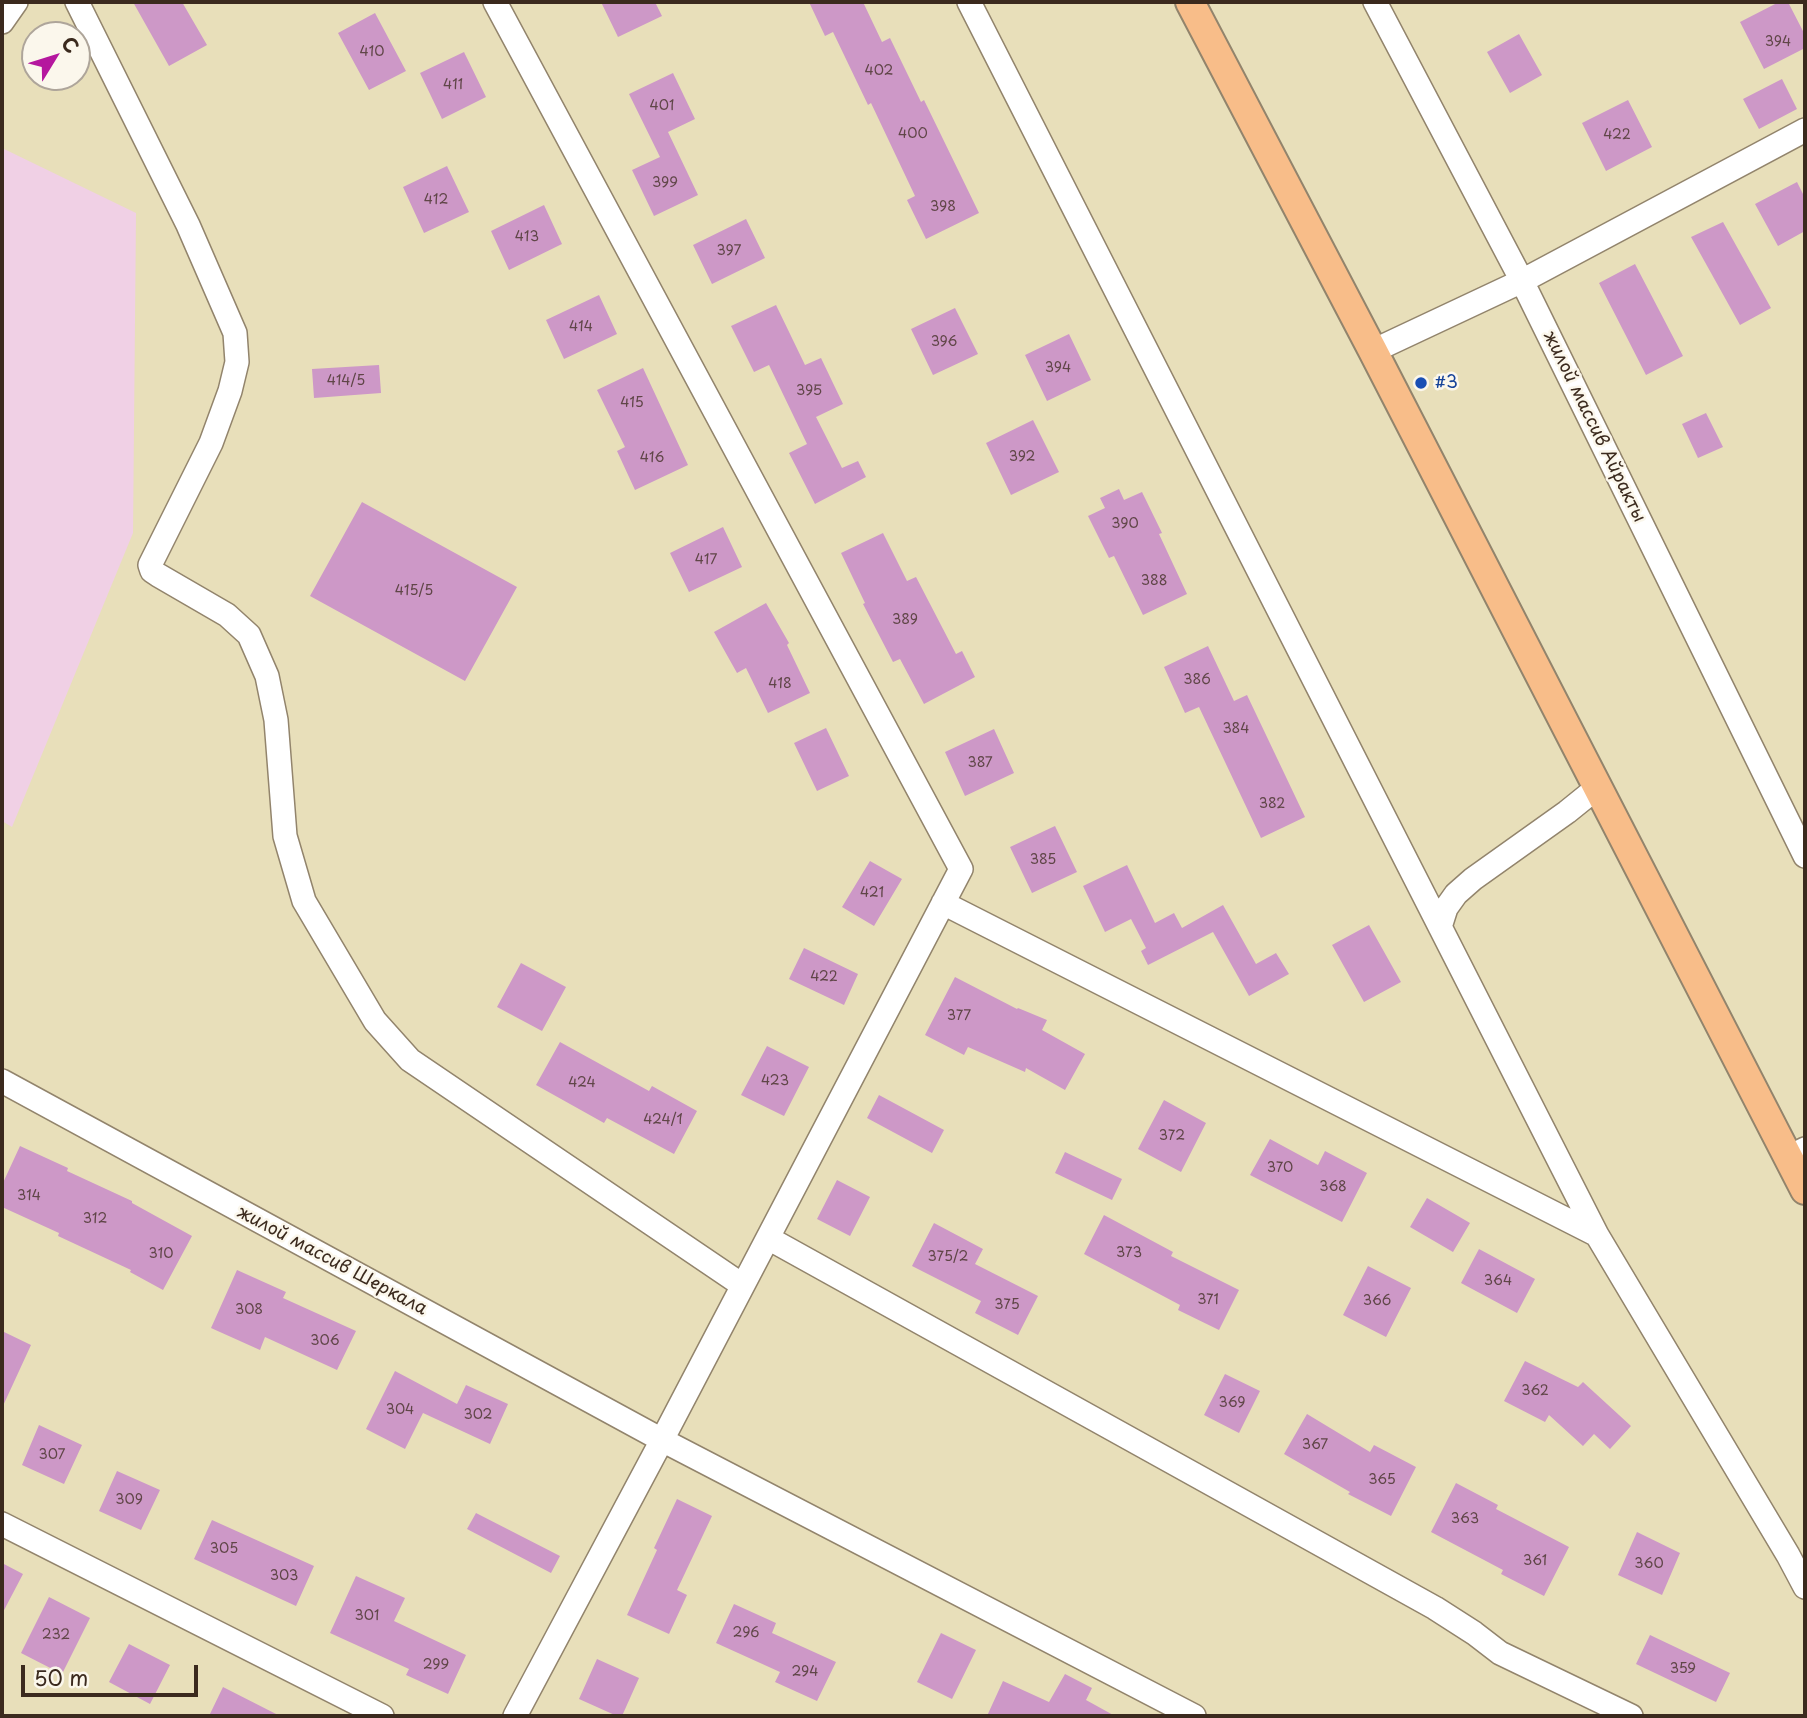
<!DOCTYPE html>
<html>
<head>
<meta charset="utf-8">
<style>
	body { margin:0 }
	#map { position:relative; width:1807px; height:1718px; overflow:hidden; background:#e8dfba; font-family:"Playpen Sans",sans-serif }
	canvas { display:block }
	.frame { position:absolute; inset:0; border:4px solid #3b2a1e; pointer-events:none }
	.north { position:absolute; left:21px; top:21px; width:70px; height:70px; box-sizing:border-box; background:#fbf7ec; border:2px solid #aea59a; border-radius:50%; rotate:52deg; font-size:19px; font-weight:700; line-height:28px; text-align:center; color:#3b2a1e }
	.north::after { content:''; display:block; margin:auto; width:24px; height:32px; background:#b5179e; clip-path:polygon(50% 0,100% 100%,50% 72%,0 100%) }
	.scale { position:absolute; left:21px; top:1665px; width:177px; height:32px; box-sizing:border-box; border:4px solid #3b2a1e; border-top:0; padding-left:9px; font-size:21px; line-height:24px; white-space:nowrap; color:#3b2a1e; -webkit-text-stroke:5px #fbf7ec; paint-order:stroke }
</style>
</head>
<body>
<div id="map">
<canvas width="1807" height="1718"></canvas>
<div class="frame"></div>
<div class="north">С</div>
<div class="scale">50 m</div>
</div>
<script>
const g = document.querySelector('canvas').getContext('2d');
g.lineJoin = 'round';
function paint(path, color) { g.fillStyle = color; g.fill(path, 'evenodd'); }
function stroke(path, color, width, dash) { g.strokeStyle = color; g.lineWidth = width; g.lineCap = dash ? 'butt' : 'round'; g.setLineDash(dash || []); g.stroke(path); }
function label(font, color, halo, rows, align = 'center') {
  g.font = font + ' "Playpen Sans",sans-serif'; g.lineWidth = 5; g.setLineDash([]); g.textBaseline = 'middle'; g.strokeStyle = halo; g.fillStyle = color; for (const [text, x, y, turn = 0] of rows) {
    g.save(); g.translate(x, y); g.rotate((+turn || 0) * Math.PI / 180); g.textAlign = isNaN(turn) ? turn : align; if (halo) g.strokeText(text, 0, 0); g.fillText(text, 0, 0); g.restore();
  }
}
paint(new Path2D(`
	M2,148L136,213L133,533L12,827L2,821Z`), '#f0d0e5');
paint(new Path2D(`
	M133,2H182L207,45L169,66Z
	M601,2H655L662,16L618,37Z
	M809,2H863L882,42L890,38L921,102L924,100L979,213L926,239L907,200L915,196L871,103L868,105L833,32L825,36Z
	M1779,2H1788L1805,35V48L1764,69L1740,22Z
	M375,13L406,71L369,90L338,33Z
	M1519,34L1542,75L1510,93L1487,52Z
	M464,52L486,97L442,119L420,73Z
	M673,73L695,119L668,132L698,195L654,216L632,170L660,157L629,94Z
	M1782,79L1797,109L1759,129L1743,99Z
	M1628,100L1652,147L1606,171L1582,123Z
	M447,166L469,212L424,233L403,187Z
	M1797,182L1805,198V231L1778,246L1755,204Z
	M544,205L562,244L509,270L491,231Z
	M746,219L765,258L712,284L693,245Z
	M1723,222L1771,308L1740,325L1691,237Z
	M1635,264L1683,356L1646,375L1599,283Z
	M599,295L617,334L564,359L546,320Z
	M776,305L805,365L821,358L843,404L816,417L842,468L858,461L866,477L815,504L789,453L807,444L769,365L754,372L731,326Z
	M955,308L978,354L933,375L911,329Z
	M1069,334L1091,380L1047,401L1025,355Z
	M379,365L381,393L314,398L312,369Z
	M643,368L688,465L635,490L617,451L625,447L597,390Z
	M1706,413L1723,447L1698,458L1682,424Z
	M1033,420L1059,472L1011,495L986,443Z
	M1119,489L1124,500L1142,492L1162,533L1159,534L1187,594L1143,615L1114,556L1109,558L1088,516L1105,508L1100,498Z
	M362,502L517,587L465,681L310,596Z
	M723,527L742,567L689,592L670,553Z
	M883,533L907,581L916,577L956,654L962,651L975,677L924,704L900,659L893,662L863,604L865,603L841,553Z
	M766,603L789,643L787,645L810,693L768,713L746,668L737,673L714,632Z
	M1208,646L1234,701L1247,695L1305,817L1261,838L1199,707L1185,713L1164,667Z
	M826,728L849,776L817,791L794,743Z
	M994,729L1014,773L965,796L945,752Z
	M1055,826L1077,872L1032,893L1010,847Z
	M870,861L902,879L874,926L842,907Z
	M1127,865L1155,923L1174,913L1182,928L1223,905L1256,964L1276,953L1289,974L1249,996L1213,932L1148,965L1141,951L1146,948L1131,919L1105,932L1083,886Z
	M1369,925L1401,982L1364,1002L1332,945Z
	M804,948L858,974L844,1005L789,979Z
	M521,963L566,987L542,1031L497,1007Z
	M955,977L1017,1009L1018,1008L1047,1020L1042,1030L1085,1054L1065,1090L1026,1068L1025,1072L968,1047L964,1055L925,1035Z
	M560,1042L649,1091L652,1086L697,1111L674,1154L607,1118L604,1123L536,1085Z
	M767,1046L809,1067L784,1116L741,1095Z
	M879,1095L944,1130L932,1153L867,1118Z
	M1164,1100L1206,1123L1181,1172L1138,1149Z
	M1270,1139L1318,1165L1325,1151L1367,1173L1342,1222L1250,1175Z
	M20,1146L68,1168L67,1171L132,1201V1203L192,1236L163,1290L130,1272L131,1270L58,1236L59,1233L2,1207V1185Z
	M1065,1152L1122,1179L1112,1200L1055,1173Z
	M837,1180L870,1197L850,1236L817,1219Z
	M1427,1198L1470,1223L1453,1252L1410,1227Z
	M1104,1215L1173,1252L1171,1256L1239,1290L1219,1330L1178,1310L1180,1305L1084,1254Z
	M934,1223L983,1249L975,1264L1038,1296L1018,1335L975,1313L981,1301L912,1266Z
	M1479,1249L1535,1279L1517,1313L1461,1283Z
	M1368,1266L1411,1288L1386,1337L1343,1315Z
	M237,1270L286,1292L283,1298L356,1331L337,1370L265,1337L260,1350L211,1328Z
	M2,1331L31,1345L2,1408Z
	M1525,1361L1578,1387L1583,1382L1631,1426L1610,1449L1594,1434L1583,1446L1549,1415L1545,1422L1504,1401Z
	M395,1371L457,1404L466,1385L508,1404L490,1444L423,1413L405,1449L366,1429Z
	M1225,1374L1260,1391L1239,1433L1204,1415Z
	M1307,1414L1370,1452L1374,1445L1416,1467L1391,1516L1348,1494L1350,1492L1284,1454Z
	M39,1425L82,1445L64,1484L22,1465Z
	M117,1471L160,1490L141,1530L99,1511Z
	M1456,1483L1498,1505L1496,1509L1569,1547L1544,1596L1501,1574L1503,1570L1431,1532Z
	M677,1499L712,1516L677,1590L687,1595L669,1634L627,1615L657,1550L654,1548Z
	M476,1513L560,1556L551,1573L467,1529Z
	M212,1520L314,1566L296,1606L194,1559Z
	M1637,1532L1680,1553L1662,1595L1618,1575Z
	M2,1563L23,1574L2,1614Z
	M356,1576L405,1598L394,1621L466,1655L448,1694L406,1675L409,1669L330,1633Z
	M49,1597L90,1618L62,1674L21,1653Z
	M734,1604L776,1623L772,1633L836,1662L817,1701L775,1682L780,1672L716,1643Z
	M941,1633L976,1650L952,1699L917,1682Z
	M1650,1635L1730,1673L1716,1702L1636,1664Z
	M129,1644L170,1665L150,1704L109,1682Z
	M597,1659L639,1678L622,1716H617L579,1699Z
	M1065,1674L1092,1688L1086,1700L1115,1716H987L1003,1681L1049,1702Z
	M223,1687L280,1716H209Z`), '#cd98c7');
const minor = new Path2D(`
	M77,2L188,225L235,333L237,362L230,391L211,443L150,565L152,571L158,575L227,615L249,635L267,676L276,720L285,836L304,901L375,1021L410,1060L742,1285
	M495,2L961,869L662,1440L515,1716
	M969,2L1597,1235L1788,1555L1805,1587
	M1375,2L1522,281L1805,856
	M2,22L16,2
	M1373,351L1522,281L1805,130
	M943,903L1597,1235
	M1440,927L1446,908L1456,894L1473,879L1567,812L1598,787
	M2,1081L662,1440L1194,1716
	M1789,1157L1805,1149
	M768,1238L1435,1608L1474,1633L1500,1653L1631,1716
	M2,1524L382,1716`);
const major = new Path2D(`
	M1190,2L1373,351L1805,1190`);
stroke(minor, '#92846c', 26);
stroke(major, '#92846c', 32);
stroke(minor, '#fff', 23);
stroke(major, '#f8bd89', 28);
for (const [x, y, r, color] of [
	[1421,383,7,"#1a4fb4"]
]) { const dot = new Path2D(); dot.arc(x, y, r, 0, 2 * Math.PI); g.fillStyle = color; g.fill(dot); stroke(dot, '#fbf7ec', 2.5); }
label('14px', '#604648', null, [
	["394",1778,42],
	["410",372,52],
	["402",879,71],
	["411",453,85],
	["401",662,106],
	["400",913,134],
	["422",1617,135],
	["399",665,183],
	["412",436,200],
	["398",943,207],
	["413",527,237],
	["397",729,251],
	["414",581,327],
	["396",944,342],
	["394",1058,368],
	["414/5",346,381],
	["395",809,391],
	["415",632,403],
	["392",1022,457],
	["416",652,458],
	["390",1125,524],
	["417",706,560],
	["388",1154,581],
	["415/5",414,591],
	["389",905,620],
	["386",1197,680],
	["418",780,684],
	["384",1236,729],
	["387",980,763],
	["382",1272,804],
	["385",1043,860],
	["421",872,893],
	["422",824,977],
	["377",959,1016],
	["423",775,1081],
	["424",582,1083],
	["424/1",663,1120],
	["372",1172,1136],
	["370",1280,1168],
	["368",1333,1187],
	["314",29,1196],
	["312",95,1219],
	["373",1129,1253],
	["310",161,1254],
	["375/2",948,1257],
	["364",1498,1281],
	["371",1208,1300],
	["366",1377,1301],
	["375",1007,1305],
	["308",249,1310],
	["306",325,1341],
	["362",1535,1391],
	["369",1232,1403],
	["304",400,1410],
	["302",478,1415],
	["367",1315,1445],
	["307",52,1455],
	["365",1382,1480],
	["309",129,1500],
	["363",1465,1519],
	["305",224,1549],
	["361",1535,1561],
	["360",1649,1564],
	["303",284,1576],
	["301",367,1616],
	["296",746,1633],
	["232",56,1635],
	["299",436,1665],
	["359",1683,1669],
	["294",805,1672]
]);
label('18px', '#164399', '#fbf7ec', [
	["#3",1435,383]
], 'left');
label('18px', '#3b2a1e', '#fbf7ec', [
	["жилой массив Айракты",1594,427,64],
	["жилой массив Шеркала",332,1261,28]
]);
</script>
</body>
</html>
